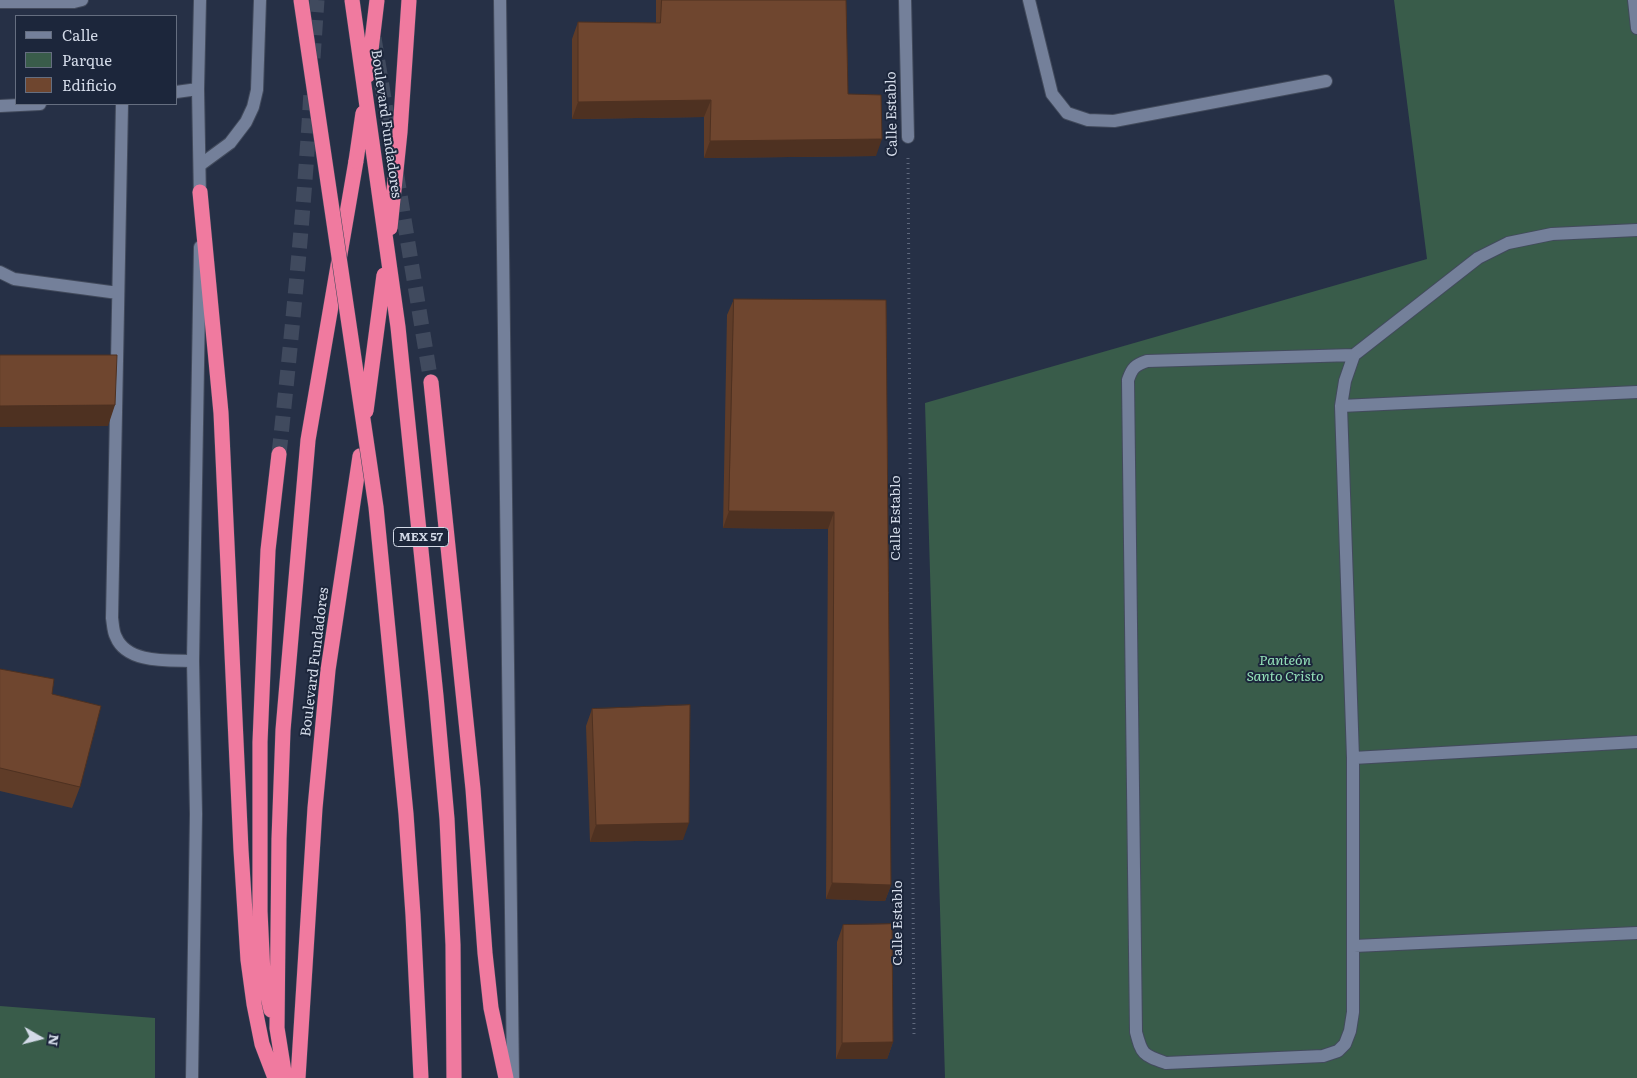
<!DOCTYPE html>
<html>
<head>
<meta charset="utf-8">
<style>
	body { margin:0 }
	#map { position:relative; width:1637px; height:1078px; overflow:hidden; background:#263046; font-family:Literata,serif }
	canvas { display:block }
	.legend { position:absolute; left:15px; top:15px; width:162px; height:90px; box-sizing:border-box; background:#1c263b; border:1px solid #656e80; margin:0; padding:6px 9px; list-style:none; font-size:15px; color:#d3dae8 }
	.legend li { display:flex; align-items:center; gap:10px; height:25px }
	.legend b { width:25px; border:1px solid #656e80 }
	.north { position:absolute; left:15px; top:1013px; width:50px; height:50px; -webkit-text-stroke:4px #1c263b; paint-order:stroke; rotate:98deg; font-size:14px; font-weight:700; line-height:20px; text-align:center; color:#d3dae8 }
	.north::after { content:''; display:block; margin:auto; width:18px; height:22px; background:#d3dae8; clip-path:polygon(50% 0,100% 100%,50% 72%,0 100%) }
</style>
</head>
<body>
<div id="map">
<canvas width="1637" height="1078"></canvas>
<ul class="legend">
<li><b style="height:6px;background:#74809a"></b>Calle</li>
<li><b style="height:14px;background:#395c4a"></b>Parque</li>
<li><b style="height:14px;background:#6f462f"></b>Edificio</li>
</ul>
<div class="north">N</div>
</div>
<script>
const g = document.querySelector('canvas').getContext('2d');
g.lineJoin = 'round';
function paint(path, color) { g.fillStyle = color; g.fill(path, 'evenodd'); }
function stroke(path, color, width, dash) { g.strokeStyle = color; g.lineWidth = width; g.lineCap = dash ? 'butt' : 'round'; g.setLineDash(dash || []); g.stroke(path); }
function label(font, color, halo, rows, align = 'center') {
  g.font = font + ' Literata,serif'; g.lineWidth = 4; g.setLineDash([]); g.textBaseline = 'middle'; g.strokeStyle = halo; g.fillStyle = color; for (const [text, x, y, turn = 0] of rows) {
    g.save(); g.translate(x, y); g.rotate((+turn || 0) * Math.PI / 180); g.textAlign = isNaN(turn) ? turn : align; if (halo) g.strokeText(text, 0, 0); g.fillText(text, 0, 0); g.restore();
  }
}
paint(new Path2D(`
	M1394,0H1637V1078H945L925,403L1427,259Z
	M0,1006L155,1018V1078H0Z`), '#395c4a');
stroke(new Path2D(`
	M374,38L431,382
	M313,58L317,0
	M279,454C292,333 304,212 311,91`), '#404a5e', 15, [15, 8]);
const service = new Path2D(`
	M1029,0L1052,94L1067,113L1088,120L1114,121L1326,81
	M1634,0L1637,28
	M0,2H74L82,0
	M176,92L198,89
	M122,104L112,618C113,624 113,632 116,637C127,664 170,660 193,661
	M0,106L40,104
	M200,165L230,143L246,122L253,107L257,90L260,0
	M0,272L14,279L118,293
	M1354,355L1345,381L1341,406L1353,758V1012L1350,1031L1345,1044L1338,1051L1323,1056L1166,1063C1143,1055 1142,1055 1136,1032L1128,380C1132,368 1135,365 1147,361L1354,355L1478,258L1508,243L1552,234L1637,230
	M1341,406L1637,392
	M1353,758L1637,742
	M1354,946L1637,933`);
const minor = new Path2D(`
	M905,0L908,137`);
const secondary = new Path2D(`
	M200,0L198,89L200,200
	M500,0L513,1078
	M192,1078L196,814L193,661L200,247`);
const motorway = new Path2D(`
	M200,192L221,413L241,850L248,960L254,1004L262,1044L275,1078
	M431,382L473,789L485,953L491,1008L506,1078
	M271,1010L263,974L260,911V742L268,550L279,454
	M285,1078L277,1028L279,839L283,730L308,440L356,161
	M298,1078L315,808L328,670L360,456`);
stroke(service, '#424a5c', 14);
stroke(minor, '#424a5c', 14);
stroke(secondary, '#424a5c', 14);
stroke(motorway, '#424a5c', 16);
stroke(new Path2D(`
	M908,158L914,1036`), '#5f687c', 3, [1, 4]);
stroke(service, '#74809a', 12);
stroke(minor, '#74809a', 12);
stroke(secondary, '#74809a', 12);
stroke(motorway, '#f07a9f', 15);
const motorwayBridge = new Path2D(`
	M301,0L376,507L406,814L413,915L421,1078
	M352,0L398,327L436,696L447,819L453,945L454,1078
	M368,75L377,0
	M356,161L363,113
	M390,228L400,132L409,0
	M366,411L384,275`);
stroke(motorwayBridge, '#424a5c', 16, []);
stroke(motorwayBridge, '#f07a9f', 15);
paint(new Path2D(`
	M656,0H846L848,94L876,156L704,158V117L572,119V39L578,22L656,23Z
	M734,299L886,300L891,885L885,901L826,899L828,529L723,528L727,315Z
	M0,669L80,787L72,808L0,791Z
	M592,709L683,840L590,842L586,726Z
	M843,925L893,1042L887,1059H836L837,942Z`), '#5f3c28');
paint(new Path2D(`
	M711,100L704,117L572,119L578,102Z
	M882,139L876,156L704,158L710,141Z
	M115,405L108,426L0,427V406Z
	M729,511L834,512L828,529L723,528Z
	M689,823L683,840L590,842L596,825Z
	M832,883L891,885L885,901L826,899Z
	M893,1042L887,1059H836L842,1043Z`), '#4e3121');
const building = new Path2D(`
	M662,0H846L848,94L881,95L882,139L710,141L711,100L578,102V22L660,23Z
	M734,299L886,300L891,885L832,883L834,512L729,511Z
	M0,355H117L115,405L0,406Z
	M0,669L54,679L52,694L101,706L80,787L0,768Z
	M690,705L689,823L596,825L592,709Z
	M892,924L893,1042L842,1043L843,925Z`);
paint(building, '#6f462f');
stroke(building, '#4e3121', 1);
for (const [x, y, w] of [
	[421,537,55]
]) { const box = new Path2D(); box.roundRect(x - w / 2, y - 9.5, w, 19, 4); g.fillStyle = '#1c263b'; g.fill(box); stroke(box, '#d3dae8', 1); }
label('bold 12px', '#d3dae8', null, [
	["MEX 57",421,537]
]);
label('14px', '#d3dae8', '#1c263b', [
	["Calle Establo",892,114,-91],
	["Boulevard Fundadores",386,124,82],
	["Calle Establo",896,518,-90],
	["Boulevard Fundadores",315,662,-83],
	["Calle Establo",898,923,-90]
]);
label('italic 14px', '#94e1b9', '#1c263b', [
	["Panteón",1285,661],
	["Santo Cristo",1285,677]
]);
</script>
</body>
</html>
